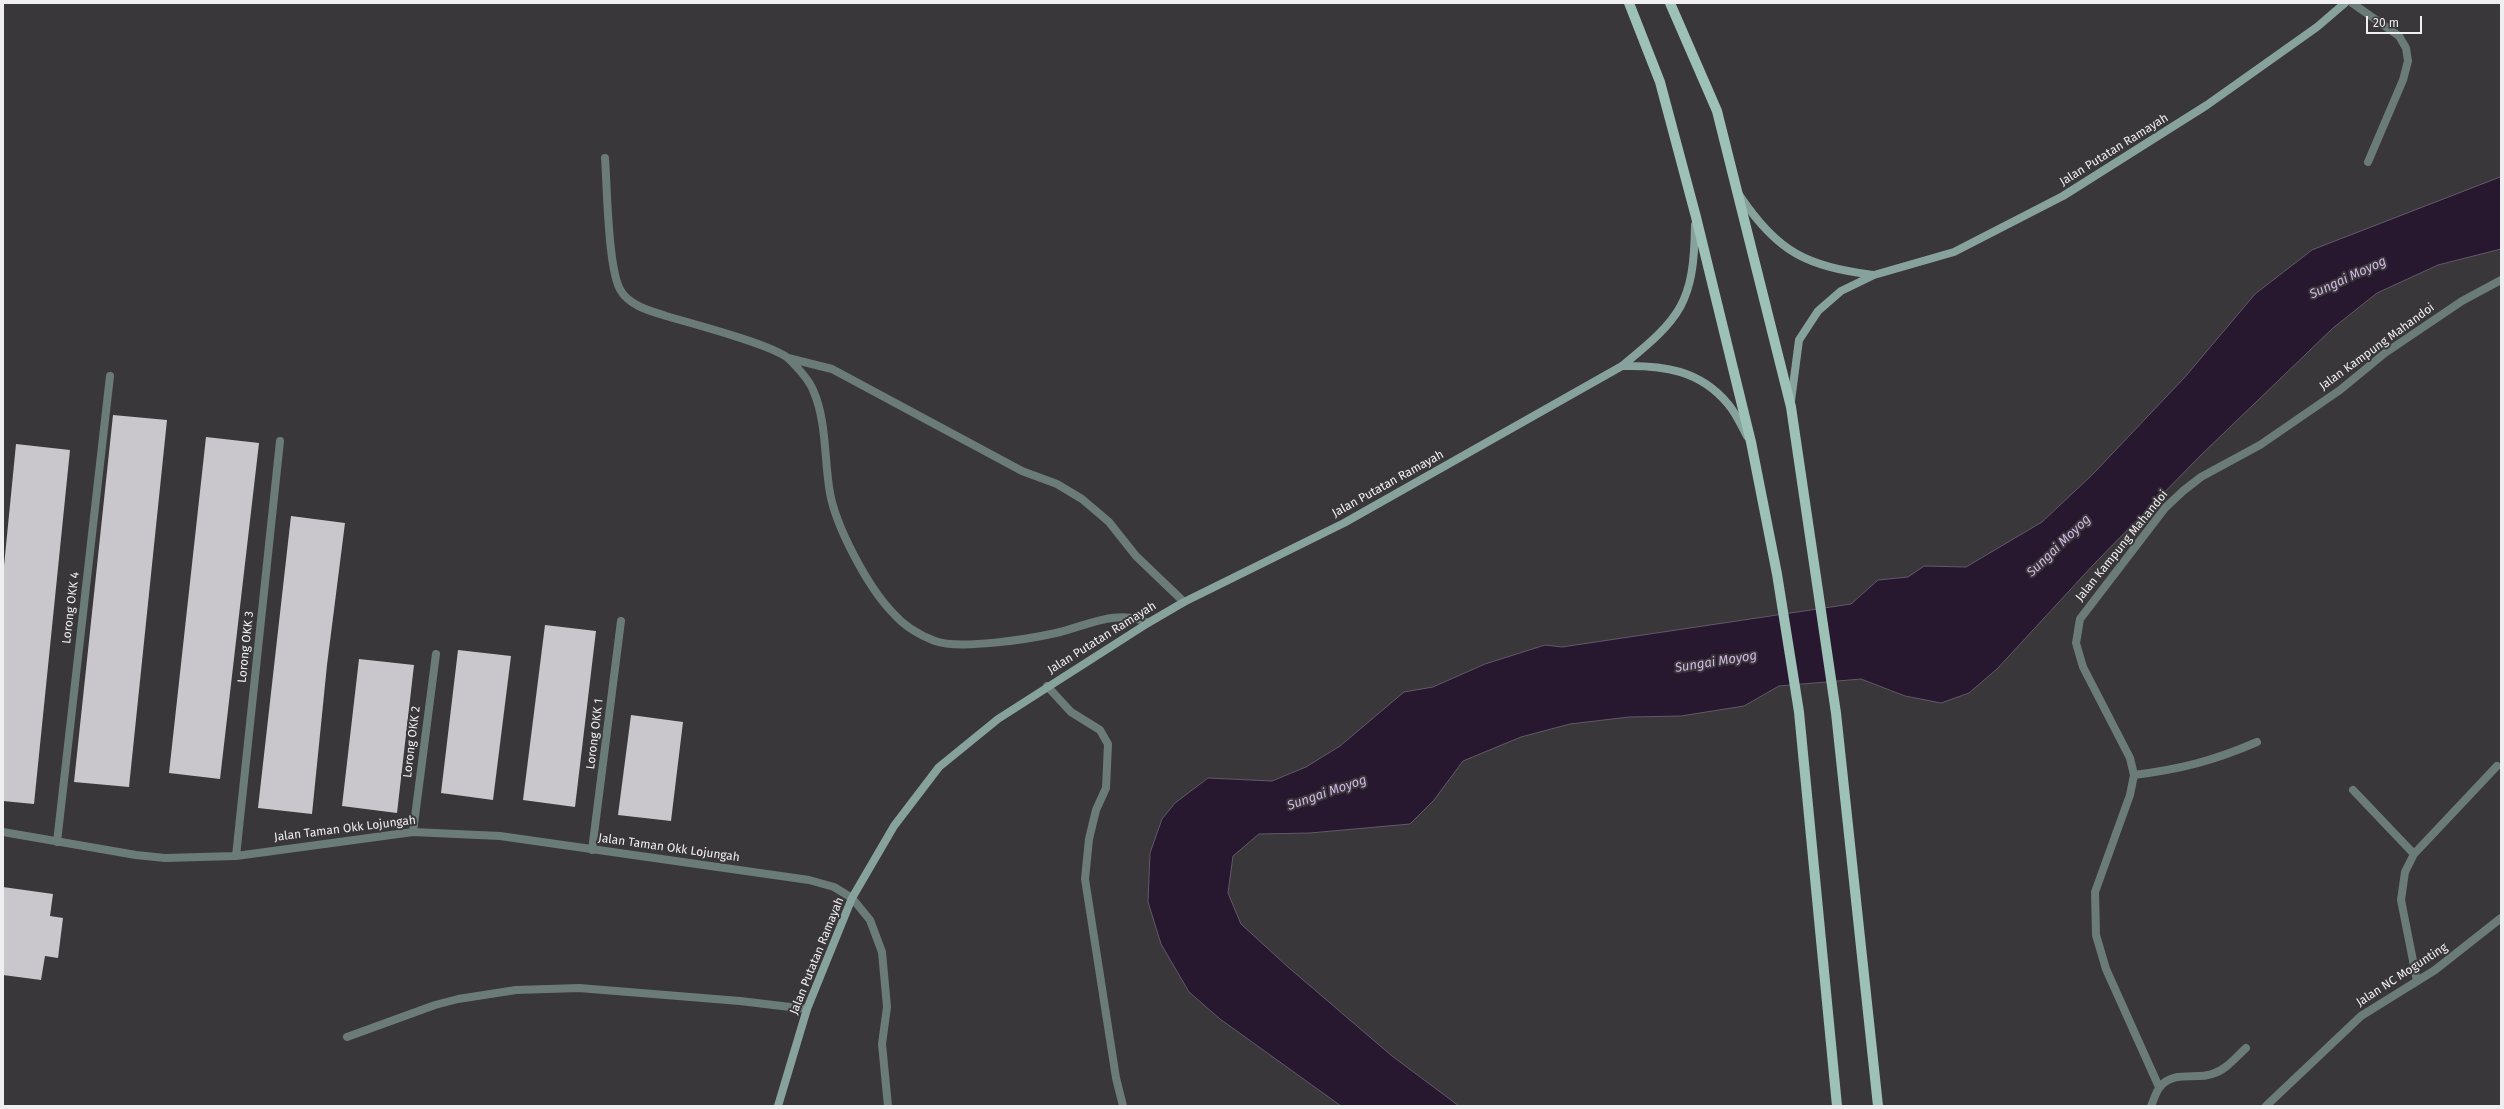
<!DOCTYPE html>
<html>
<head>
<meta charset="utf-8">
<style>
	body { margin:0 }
	#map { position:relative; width:2504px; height:1109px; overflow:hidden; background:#39373a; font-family:"Fira Sans",sans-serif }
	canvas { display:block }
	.frame { position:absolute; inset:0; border:4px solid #efeef0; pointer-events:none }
	.scale { position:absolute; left:2366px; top:16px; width:56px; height:18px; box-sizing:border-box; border:2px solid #efeef0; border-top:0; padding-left:5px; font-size:12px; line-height:14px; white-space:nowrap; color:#efeef0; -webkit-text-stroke:3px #39373a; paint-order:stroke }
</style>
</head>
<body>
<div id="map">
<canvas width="2504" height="1109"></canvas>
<div class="frame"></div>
<div class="scale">20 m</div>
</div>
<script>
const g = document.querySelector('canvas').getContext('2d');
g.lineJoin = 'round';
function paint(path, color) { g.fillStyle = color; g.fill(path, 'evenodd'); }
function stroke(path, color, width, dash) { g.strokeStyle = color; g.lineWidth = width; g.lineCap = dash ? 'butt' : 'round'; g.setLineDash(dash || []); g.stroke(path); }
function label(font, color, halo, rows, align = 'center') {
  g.font = font + ' "Fira Sans",sans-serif'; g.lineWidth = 4; g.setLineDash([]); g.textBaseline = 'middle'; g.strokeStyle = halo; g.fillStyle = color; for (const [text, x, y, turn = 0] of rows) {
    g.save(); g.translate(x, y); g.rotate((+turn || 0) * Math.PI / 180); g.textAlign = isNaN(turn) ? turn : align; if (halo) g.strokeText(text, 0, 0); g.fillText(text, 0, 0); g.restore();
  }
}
const water = new Path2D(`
	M2501,177V249L2438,265L2377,293L2333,328L2201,455L2094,564L1997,669L1969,693L1941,703L1905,696L1861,679L1779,686L1744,706L1681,716L1629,717L1570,724L1521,737L1463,761L1434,800L1410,824L1310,833L1259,834L1233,856L1228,893L1241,924L1288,967L1392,1056L1459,1106H1341L1220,1019L1189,992L1161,944L1148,902L1150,853L1162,819L1175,803L1208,778L1272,781L1306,767L1340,746L1404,692L1433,687L1485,664L1545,645L1562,647L1851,604L1878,580L1908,577L1924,566L1966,567L2042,522L2093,474L2185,377L2255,294L2312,250Z`);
paint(water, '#27182f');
stroke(water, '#635869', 1);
paint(new Path2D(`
	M113,415L167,420L129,787L74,782Z
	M206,437L259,443L220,779L169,773Z
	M16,444L70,450L34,804L3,801V576Z
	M291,516L345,523L327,665L312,814L258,808Z
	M545,625L596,631L575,807L523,800Z
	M458,650L511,656L493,800L441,793Z
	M359,659L414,665L397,813L342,806Z
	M631,715L683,722L671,821L618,815Z
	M3,887L53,894L50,916L63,918L58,958L45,956L41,980L3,975Z`), '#c9c7cb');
stroke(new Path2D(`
	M2134,775C2181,769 2213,761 2257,742
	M2353,790L2414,854
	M2417,981L2401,900L2405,872L2414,854L2497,766`), '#6b7c78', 8);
stroke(new Path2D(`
	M2352,3L2399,36L2406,48L2408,61L2403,80L2368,162
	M605,158C607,184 608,272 621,291C630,306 651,311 666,316C690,323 774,345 789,359C797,367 809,380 813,390C827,421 824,460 830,493C836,527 868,587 892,612C903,625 919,635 935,641C960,650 1029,639 1056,633C1086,626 1119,608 1148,623
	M788,358L832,369L1022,471L1057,484L1082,499L1109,522L1136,556L1184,602
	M1047,686L1071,712L1100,730L1108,744L1106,788L1096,810L1089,839L1085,879L1116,1078L1123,1106
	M3,832L136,855L165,858L236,856L413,832L500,836L809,880L834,887L852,898L870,920L882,952L887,1007L882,1044L888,1106
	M413,832L436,654
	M57,842L110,376
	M592,850L621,621
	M236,856L280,441
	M347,1037L435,1005L458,999L516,990L579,988L740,1001L807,1009
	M2159,1087L2106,969L2096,935L2095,892L2130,795L2134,775L2130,758L2083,667L2076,643L2080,619L2165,508L2183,491L2201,477L2260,445L2340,390L2385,353L2462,301L2501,280
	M2151,1106C2154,1100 2156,1091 2160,1087C2173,1070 2196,1080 2212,1074C2226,1070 2235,1058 2246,1048`), '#6b7c78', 8);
stroke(new Path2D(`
	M2266,1106L2361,1016L2435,970L2501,918`), '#6b7c78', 8);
stroke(new Path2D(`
	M1740,196C1778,253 1807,266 1873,275
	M1622,366C1663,365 1700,370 1728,404C1736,413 1741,425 1747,436
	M1791,401L1799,340L1818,311L1841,291L1874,275L1954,252L2063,196L2207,105L2317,27L2345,3
	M778,1106L807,1009L852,898L894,826L939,767L998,719L1148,623L1184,602L1344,523L1622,366C1681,318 1694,303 1695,225`), '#87a29c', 8);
stroke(new Path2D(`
	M1629,3L1660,82L1696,217L1751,442L1777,574L1799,712L1837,1106
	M1670,3L1717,111L1791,407L1836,713L1878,1106`), '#9dc0b7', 10);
label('12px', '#efeef0', '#39373a', [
	["Jalan Putatan Ramayah",2114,150,-32],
	["Jalan Kampung Mahandoi",2377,347,-36],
	["Jalan Putatan Ramayah",1388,484,-29],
	["Jalan Kampung Mahandoi",2122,546,-51],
	["Lorong OKK 4",71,608,-83],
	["Jalan Putatan Ramayah",1102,638,-32],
	["Lorong OKK 3",246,647,-84],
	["Lorong OKK 1",595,734,-83],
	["Lorong OKK 2",412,742,-83],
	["Jalan Taman Okk Lojungah",345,829,-7],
	["Jalan Taman Okk Lojungah",669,848,8],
	["Jalan Putatan Ramayah",817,956,-68],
	["Jalan NC Mogunting",2402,975,-33]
]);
label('italic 13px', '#d4b5e7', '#39373a', [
	["Sungai Moyog",2348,278,-25],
	["Sungai Moyog",2059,546,-44],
	["Sungai Moyog",1716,662,-9],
	["Sungai Moyog",1327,793,-19]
]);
</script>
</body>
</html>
